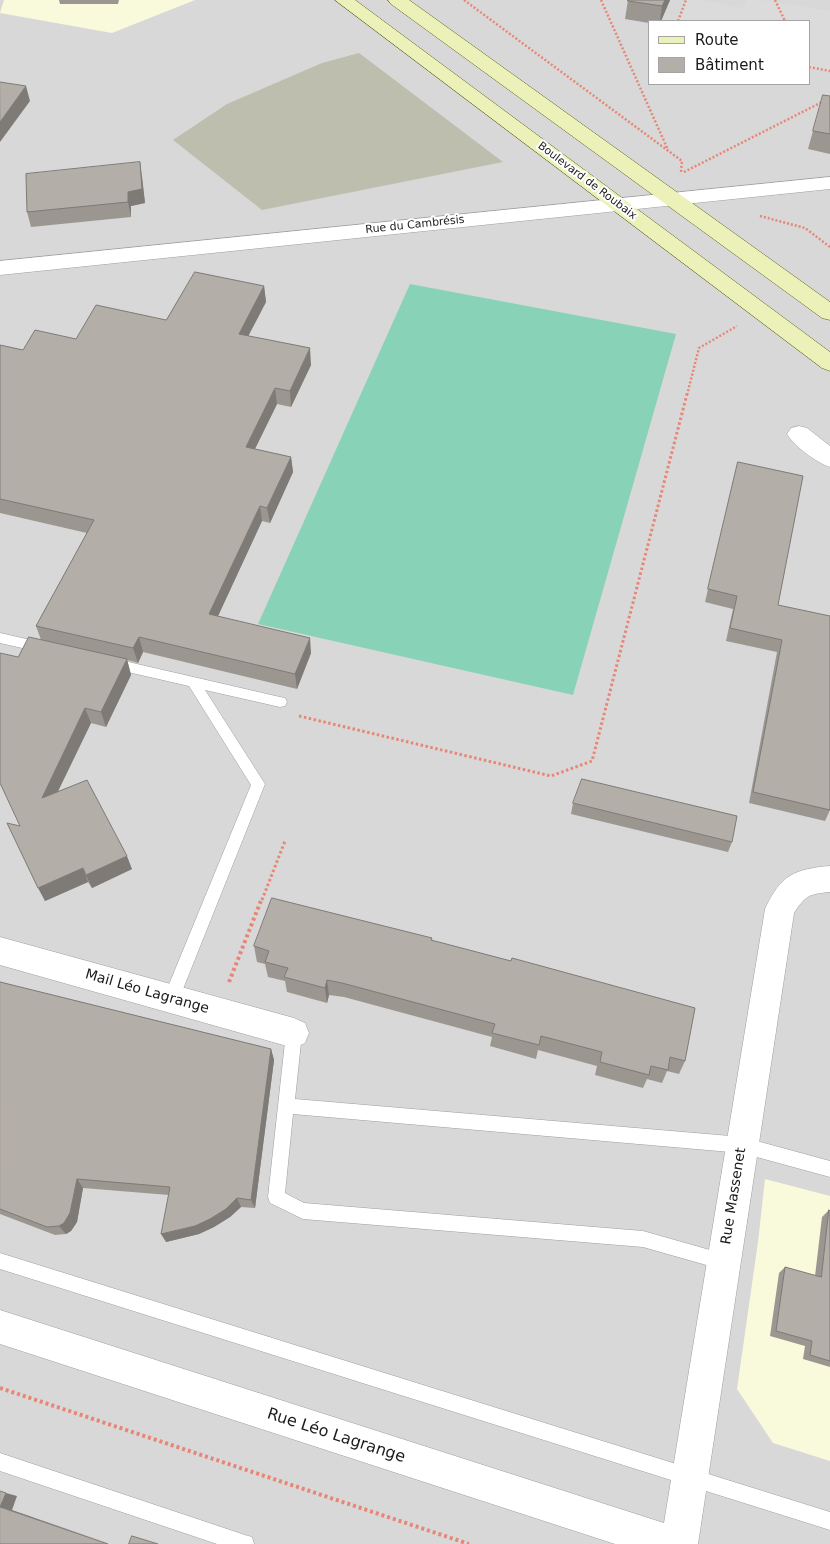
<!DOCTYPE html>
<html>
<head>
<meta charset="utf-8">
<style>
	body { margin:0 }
	#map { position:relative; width:830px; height:1544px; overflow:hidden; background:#ebe8e2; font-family:"DejaVu Sans",sans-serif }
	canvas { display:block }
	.legend { position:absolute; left:648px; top:20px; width:162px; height:65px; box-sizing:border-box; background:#fff; border:1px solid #a4a4a4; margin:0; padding:6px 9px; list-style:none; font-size:15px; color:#1b1b1b }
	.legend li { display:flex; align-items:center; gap:10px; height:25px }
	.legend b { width:25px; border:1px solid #a4a4a4 }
</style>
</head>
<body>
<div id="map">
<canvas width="830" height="1544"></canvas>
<ul class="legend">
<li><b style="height:6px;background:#ecf1ba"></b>Route</li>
<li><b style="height:14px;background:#b4aea8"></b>Bâtiment</li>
</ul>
</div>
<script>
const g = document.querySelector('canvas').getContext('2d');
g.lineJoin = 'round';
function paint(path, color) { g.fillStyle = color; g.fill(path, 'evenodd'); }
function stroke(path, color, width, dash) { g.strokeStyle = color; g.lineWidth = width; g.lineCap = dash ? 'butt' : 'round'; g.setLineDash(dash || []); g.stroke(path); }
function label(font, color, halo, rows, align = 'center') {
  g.font = font + ' "DejaVu Sans",sans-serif'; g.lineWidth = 4; g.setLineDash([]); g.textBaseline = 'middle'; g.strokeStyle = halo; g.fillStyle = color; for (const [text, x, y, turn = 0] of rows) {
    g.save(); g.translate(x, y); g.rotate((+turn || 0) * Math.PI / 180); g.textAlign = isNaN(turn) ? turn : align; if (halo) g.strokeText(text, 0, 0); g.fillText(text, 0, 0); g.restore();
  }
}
paint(new Path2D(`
	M0,0H830V1544H0ZM649,21H809V84H649Z`), '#d9d8d8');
paint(new Path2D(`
	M4,0H195L112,33L0,13Z
	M765,1179L830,1196V1461L773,1443L737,1389L758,1242Z`), '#f9fadc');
paint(new Path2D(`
	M359,53L503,162L262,210L173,140L227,104L322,63Z`), '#bebeae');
paint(new Path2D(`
	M410,284L676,334L573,695L258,624Z`), '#88d2b8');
paint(new Path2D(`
	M686,0H698L743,8L746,0H760L830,11V71L809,67V21H678Z`), '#dbdbdb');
const lane = new Path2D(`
	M0,633L44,643L49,644L50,648L49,652L44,653L0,643Z
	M111,658L280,697L285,698L287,702L285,706L280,707L205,690L265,784L179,999L176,1004L171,1006L166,1004L163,999L251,785L189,686L106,667L104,663L106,659Z
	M294,1026L299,1028L302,1033L295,1099L742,1137L830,1161V1177L742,1153L293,1114L285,1193L304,1203L643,1231L724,1254L730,1256L732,1262L730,1268L724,1270L643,1247L303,1219L270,1203L268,1197L286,1033L289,1028Z
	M0,1253L830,1512V1530L0,1269Z
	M0,1453L245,1535L252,1537L254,1544H217L0,1471Z`);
const street = new Path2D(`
	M830,177V189L0,275V261Z
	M799,426L807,428L830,446V467C816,462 795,447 787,434L791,428Z
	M830,866V892C809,894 806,895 794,913L698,1544H615L0,1344V1310L664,1523L765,909C781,875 794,869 830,866Z
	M0,937L294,1018L305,1023L309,1033L305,1043L294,1048L0,965Z`);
const secondary = new Path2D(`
	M335,0H355L830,352V371L822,368Z
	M388,0H409L830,302V320L822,318L391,4Z`);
stroke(lane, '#9f9f9f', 1);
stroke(street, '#9f9f9f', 1);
stroke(secondary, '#576311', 1);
stroke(new Path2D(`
	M464,0L682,161L681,172
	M601,0L668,150
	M775,0L785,21
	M678,21L686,0
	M809,67L830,71
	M684,172L830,98
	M760,216L805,228L830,247
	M687,395L699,348L737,326`), '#e88676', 2.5, [2, 2]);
stroke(new Path2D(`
	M299,716L551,776L592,761L687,394
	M262,900L285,841`), '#e88676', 3, [2.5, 2.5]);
stroke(new Path2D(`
	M229,982L262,898
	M0,1388L469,1544`), '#e88676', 4, [3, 3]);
paint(lane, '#fff');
paint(street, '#fff');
paint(secondary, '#ecf1ba');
paint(new Path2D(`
	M59,0H119L118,4H60Z
	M628,0H670L661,21H649V23L625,19Z
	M830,96V154L808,149L813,131Z
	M142,177L145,203L131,206V217L31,227L27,212Z
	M264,286L266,302L248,336L311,365L291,407L277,404L255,449L291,457L293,472L270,523L262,521L218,616L311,653L297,689L143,652L138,663L127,660L131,675L106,727L91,723L58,791L132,869L92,888L88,882L45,901L20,826L18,657L41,640L36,626L87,533L0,513V345L23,350L166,320Z
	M738,462L778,605L830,810L825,821L749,803L777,652L726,641L733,609L705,602Z
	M573,803L732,842L728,852L571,814Z
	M432,940L685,1061L679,1074L667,1071L662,1083L647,1079L643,1088L595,1075L597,1066L538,1050L536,1059L490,1046L492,1037L344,997L329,995L327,1003L287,992L285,981L268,977L265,964L257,962L254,946Z
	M0,982L271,1049L274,1060L255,1208L241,1207L230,1217L214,1227L199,1234L166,1242L169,1195L83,1188L77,1222L71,1231L66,1234L55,1235L0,1214Z
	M829,1210L830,1211V1367L803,1359L805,1346L770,1336L779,1273L785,1267L815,1276L822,1217Z`), '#9b9690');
paint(new Path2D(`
	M665,0H670L661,21H660L662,6Z
	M26,86L30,101L0,142V122Z
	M140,162L142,177L145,203L131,206V217L128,202V192Z
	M264,286L266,302L241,350L239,334Z
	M310,348L311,365L291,407L290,391Z
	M275,388L277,404L248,463L246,447Z
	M291,457L293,472L270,523L267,508Z
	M260,506L262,521L212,629L209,614Z
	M139,637L143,652L138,663L133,648Z
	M310,638L311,653L297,689L295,674Z
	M127,659L131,675L106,727L101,712Z
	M85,708L91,723L48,812L42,798Z
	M127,856L132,869L92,888L86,875Z
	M83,868L88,882L45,901L38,888Z
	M327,980L329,995L327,1003L325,988Z
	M271,1049L274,1060L255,1208L251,1200Z
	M77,1179L83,1188L77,1222L71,1231L66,1234L59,1226Z
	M237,1198L241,1207L230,1217L214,1227L199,1234L166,1242L161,1234Z
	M6,1493L17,1496L12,1510L110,1544L0,1507Z`), '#7e7a76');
const building = new Path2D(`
	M628,0H665L662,6L628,1Z
	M0,82L26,86L0,122Z
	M823,95L830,96V134L813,131Z
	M140,162L142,189L128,192V202L27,212L26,174Z
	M195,272L264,286L239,334L310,348L290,391L275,388L246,447L291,457L267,508L260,506L209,614L310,638L295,674L139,637L133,648L36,626L94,520L0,499V345L23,350L35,330L76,339L96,305L166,320Z
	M738,462L803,476L778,605L830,616V810L753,792L782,640L730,628L737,596L708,589Z
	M29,637L127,659L101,712L85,708L42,798L87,780L127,856L86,875L83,868L38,888L7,823L20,826L0,783V653L18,657Z
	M582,779L737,816L732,842L573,803Z
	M272,898L432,938L431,940L511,961L512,958L695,1008L685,1061L670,1057L668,1070L651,1066L649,1075L600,1062L602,1052L541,1036L539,1045L492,1033L495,1024L342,983L327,980L325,988L284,977L288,968L265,962L269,951L254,946Z
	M0,982L271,1049L251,1200L237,1198L226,1209L210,1219L195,1226L161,1234L170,1187L77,1179L70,1213L64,1223L59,1226L47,1227L0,1209Z
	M829,1210L830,1211V1361L810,1355L812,1341L776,1331L785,1267L821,1277Z
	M0,1491L6,1493L0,1507L108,1544H0Z
	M132,1536L158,1544H129Z`);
paint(building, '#b4aea8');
stroke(building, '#7e7a76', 1);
label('11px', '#1b1b1b', '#fff', [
	["Boulevard de Roubaix",587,181,37],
	["Rue du Cambrésis",415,225,-6]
]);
label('14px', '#1b1b1b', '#fff', [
	["Mail Léo Lagrange",147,992,16],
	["Rue Massenet",734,1196,-81]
]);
label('16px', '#1b1b1b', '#fff', [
	["Rue Léo Lagrange",336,1436,18]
]);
</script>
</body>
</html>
